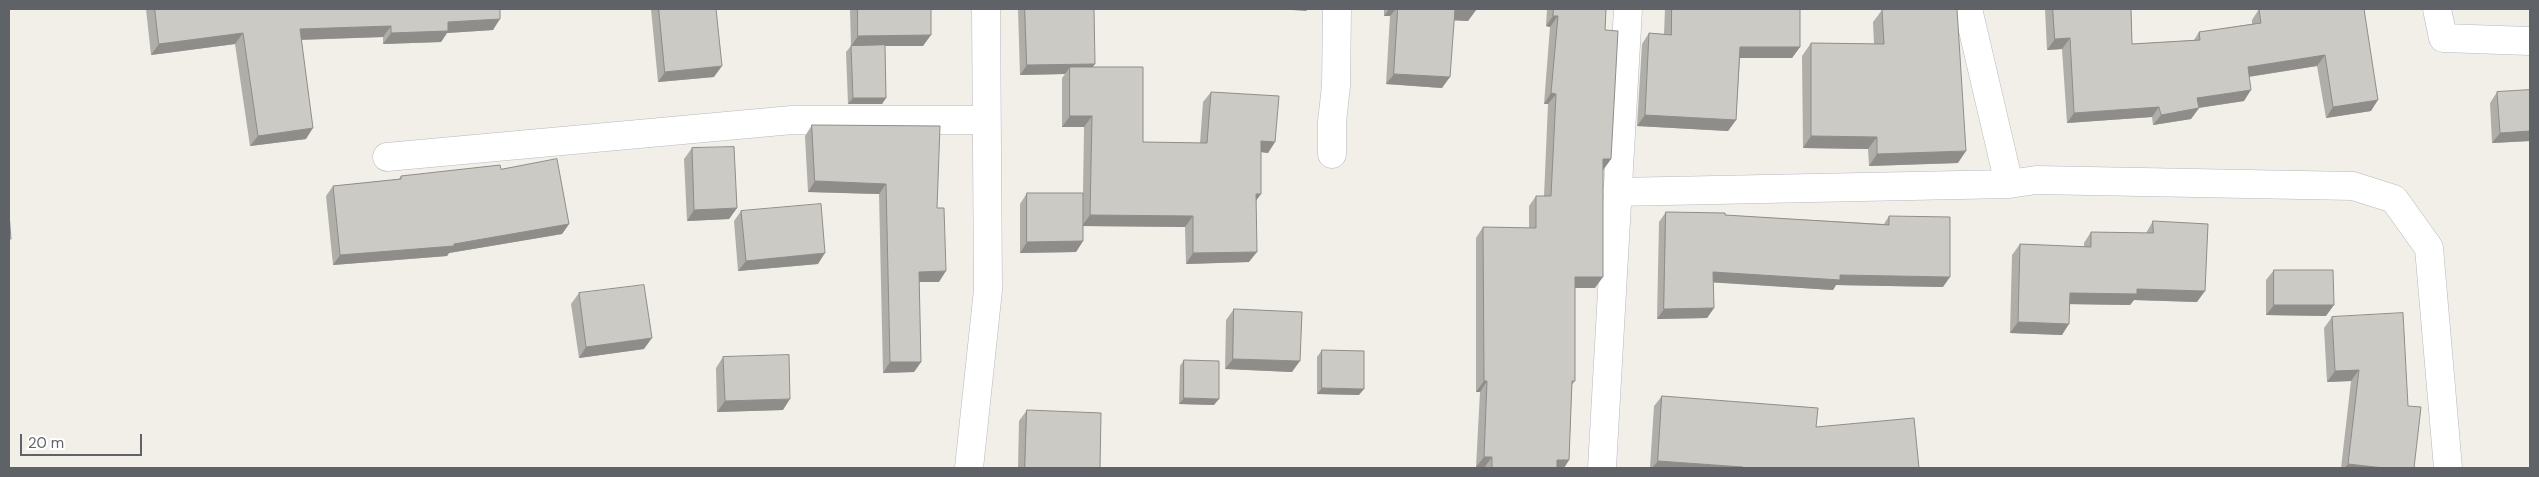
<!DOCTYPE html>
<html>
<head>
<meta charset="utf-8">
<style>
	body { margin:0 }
	#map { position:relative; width:2539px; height:477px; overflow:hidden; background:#f1efe8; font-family:"DM Sans",sans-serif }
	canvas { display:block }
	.frame { position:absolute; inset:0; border:10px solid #5f6368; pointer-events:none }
	.scale { position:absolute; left:20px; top:434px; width:122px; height:22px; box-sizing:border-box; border:2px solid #5f6368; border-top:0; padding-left:6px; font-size:15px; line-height:18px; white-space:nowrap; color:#5f6368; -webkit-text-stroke:4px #fff; paint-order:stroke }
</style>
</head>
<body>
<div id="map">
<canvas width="2539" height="477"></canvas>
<div class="frame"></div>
<div class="scale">20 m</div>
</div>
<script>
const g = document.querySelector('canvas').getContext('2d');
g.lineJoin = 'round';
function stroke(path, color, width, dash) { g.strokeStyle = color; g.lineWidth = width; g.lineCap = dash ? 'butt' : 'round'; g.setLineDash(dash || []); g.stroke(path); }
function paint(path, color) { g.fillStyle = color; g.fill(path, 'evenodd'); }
const minor = new Path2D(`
	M1968,9L2009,184L2036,180L2353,186L2394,199L2429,248L2448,468
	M2437,9L2443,38L2530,41
	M1332,154V122L1336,86L1337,9
	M387,157L792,120H985
	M1617,192L2009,184
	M969,468L988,290L986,9
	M1602,468L1628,9`);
stroke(minor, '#b5b8bc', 29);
stroke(minor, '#fff', 28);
paint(new Path2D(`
	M146,9H500L493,30L447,33L441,42L383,44V37L301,40L306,139L250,146L235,44L151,55Z
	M651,9H716L714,77L658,82Z
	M850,9H931L923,46H885L886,98L882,104H848L846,52L851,46Z
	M1018,9H1094L1092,67L1143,142L1200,143L1203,102L1211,92L1275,142L1268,153L1261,152L1249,262L1186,264L1185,227L1083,226V241L1076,252L1020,253V204L1027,193H1083L1084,127H1062V78L1065,74L1020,75Z
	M1384,9H1476V10L1468,21L1454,20L1442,88L1386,84L1390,16H1384Z
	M1547,9H1606L1605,30L1611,159L1603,170L1595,288H1575V381L1572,385L1569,460L1564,468H1484L1476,467L1480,392H1476V238L1483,227L1529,228V206L1536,196H1544L1548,104H1544L1550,27L1546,26Z
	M1665,9H1800V47L1792,58H1740L1736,120L1728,131L1637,126L1642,44L1649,33L1664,34Z
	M2045,9H2131L2132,44L2194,40L2199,32L2252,24V20L2259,9H2364L2371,111L2326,118L2317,66L2249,77L2244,101L2199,108L2191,119L2153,125L2152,117L2067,123L2062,49L2047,50Z
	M1882,10L1958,163L1869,166L1868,149L1803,148L1802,56L1811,43L1874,44L1873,22Z
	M2530,90V141L2492,143L2490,103L2497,92Z
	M812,125L937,208L939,282H919L921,362L914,372L883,373L879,194L808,192L805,136Z
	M692,148L737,208L729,219L687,221L684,159Z
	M501,169L569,224L562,234L449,253L447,256L333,265L326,196L333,186L399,179L401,176Z
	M741,211L818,264L738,271L734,221Z
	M1666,212L1884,224L1889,216L1943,287L1836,285L1833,290L1713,282L1714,308L1707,318L1657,319L1659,222Z
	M2153,221L2197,302L2134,300L2130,305L2070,304L2062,335L2010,333L2012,255L2020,244L2084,247V243L2091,232L2146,233Z
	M2274,270L2326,316L2266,315V280Z
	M579,293L644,349L579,358L571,304Z
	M1234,309L1292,372L1225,369L1226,320Z
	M2332,317L2408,406L2414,468H2341L2351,381L2327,382L2324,328Z
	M1322,350L1359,395L1317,394V357Z
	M723,357L783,410L717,412L716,368Z
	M1184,360L1214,405L1179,404L1180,366Z
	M1662,396L1816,427L1919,468H1650L1654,406Z
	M1027,410L1100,468H1018L1019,421Z`), '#afaea9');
paint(new Path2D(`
	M1278,9H1308L1306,11Z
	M1389,9H1396L1390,16H1384Z
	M1455,9L1476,10L1468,21L1447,20Z
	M1553,16H1558L1550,27L1546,26Z
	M500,19L493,30L447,33L441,42L383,44L391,33L448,22Z
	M391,26L383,37L292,40L300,29Z
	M243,33L235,44L151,55L159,44Z
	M931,35L923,46H851L858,36Z
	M2070,38L2062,49L2047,50L2055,39Z
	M1740,47H1800L1792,58H1733Z
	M2325,55L2317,66L2240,78L2248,67Z
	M1095,64L1088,73L1070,67L1065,74L1020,75L1027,65Z
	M722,66L714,77L658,82L665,72Z
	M1394,74L1450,77L1442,88L1386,84Z
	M2251,90L2244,101L2190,109L2197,98Z
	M1551,93L1556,94L1548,104H1544Z
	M853,98H886L882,104H848Z
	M2378,100L2371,111L2326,118L2333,107Z
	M2159,107L2152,117L2067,123L2074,113Z
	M2199,108L2191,119L2153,125L2161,115Z
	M1645,115L1736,120L1728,131L1637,126Z
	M1070,116H1092L1084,127H1062Z
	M313,128L306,139L250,146L258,136Z
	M2530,131V141L2492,143L2500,133Z
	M1811,136L1877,137L1868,149L1803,148Z
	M1261,141L1275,142L1268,153L1253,151Z
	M1966,151L1958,163L1869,166L1877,154Z
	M1603,159H1611L1603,170Z
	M815,181L886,184L879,194L808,192Z
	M1256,194H1261L1253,205Z
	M737,208L729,219L687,221L694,210Z
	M1090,215L1193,216L1185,227L1082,226Z
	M569,224L562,234L449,253L447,256L333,265L340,255L454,244Z
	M1083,241L1076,252L1020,253L1027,242Z
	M1257,252L1249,262L1186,264L1193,253Z
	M825,253L818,264L738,271L746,261Z
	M946,271L939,282H912L919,272Z
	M1713,272L1840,275L1950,277L1943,287L1836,285L1833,290L1706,282Z
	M1575,277H1603L1595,288H1568Z
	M2137,289L2205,291L2197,302L2134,300L2130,305L2062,304L2070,293Z
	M2274,305H2334L2326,316L2266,315Z
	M1714,308L1707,318L1657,319L1664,309Z
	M2018,322L2069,324L2062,335L2010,333Z
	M652,338L644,349L579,358L586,347Z
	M1233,359L1300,361L1292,372L1225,369Z
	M890,362H921L914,372L883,373Z
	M2359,370L2351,381L2327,382L2335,371Z
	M1484,381H1487L1480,392H1476Z
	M1322,388L1364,389L1359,395L1317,394Z
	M1184,398L1219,399L1214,405L1179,404Z
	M790,399L783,410L717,412L725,401Z
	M1484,457H1492L1484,468L1476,467Z
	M1557,460H1569L1564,468H1551Z
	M1658,461L1743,467L1742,468H1652Z
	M2348,464L2384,468H2345Z`), '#8f8d8a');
const building = new Path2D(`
	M155,9H500V19L448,22V31L391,33V26L300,29L313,128L258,136L243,33L159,44Z
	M659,9H716L722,66L665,72Z
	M858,9H931V35L858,36Z
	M1025,9H1094L1095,64L1027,65Z
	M1398,9H1476V10L1455,9L1450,77L1394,74Z
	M1554,9H1606L1605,30L1618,31L1611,159H1603V277H1575V381H1572L1569,460H1557V468H1492V457H1484L1487,381H1484L1483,227L1536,228V196H1551L1556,94L1551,93L1558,16H1553Z
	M1672,9H1800V47H1740L1736,120L1645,115L1649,33L1671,35Z
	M1904,9H1957L1966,151L1877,154V137L1811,136V43L1884,44L1882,10Z
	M2053,9H2131L2132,44L2200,40L2199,32L2261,23L2259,9H2364L2378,100L2333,107L2325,55L2248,67L2251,90L2197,98L2199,108L2161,115L2159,107L2074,113L2070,38L2055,39Z
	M885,45L886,98H853L851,46Z
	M1070,67H1143V142L1207,143L1211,92L1279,96L1275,142L1261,141V194H1256L1257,252L1193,253V216L1090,215L1092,116H1070Z
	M2530,90V131L2500,133L2497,92Z
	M812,125L940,126L937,208H944L946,271L919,272L921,362H890L886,184L815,181Z
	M734,147L737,208L694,210L692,148Z
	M557,159L569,224L454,244V246L340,255L333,186L401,179V176L500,165L501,169Z
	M1027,193H1083V241L1027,242Z
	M821,204L825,253L746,261L741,211Z
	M1666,212L1725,213V215L1889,225V216L1950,217V277L1840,275V280L1713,272L1714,308L1664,309Z
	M9,213L11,239H9Z
	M2153,221L2208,224L2205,291L2137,289V294L2070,293L2069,324L2018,322L2020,244L2091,247V232L2153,233Z
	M2274,270H2333L2334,305H2274Z
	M644,285L652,338L586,347L579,293Z
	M1234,309L1302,312L1300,361L1233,359Z
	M2403,313L2408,406L2421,407L2414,468H2384L2348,464L2359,370L2335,371L2332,317Z
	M1322,350L1364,351V389L1322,388Z
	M789,355L790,399L725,401L723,357Z
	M1184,360L1219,361V399L1184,398Z
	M1662,396L1818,408L1816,427L1914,418L1919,468H1743V467L1658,461Z
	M1027,410L1101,413L1100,468H1025Z`);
paint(building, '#cccac5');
stroke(building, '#8f8d8a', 1);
</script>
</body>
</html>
